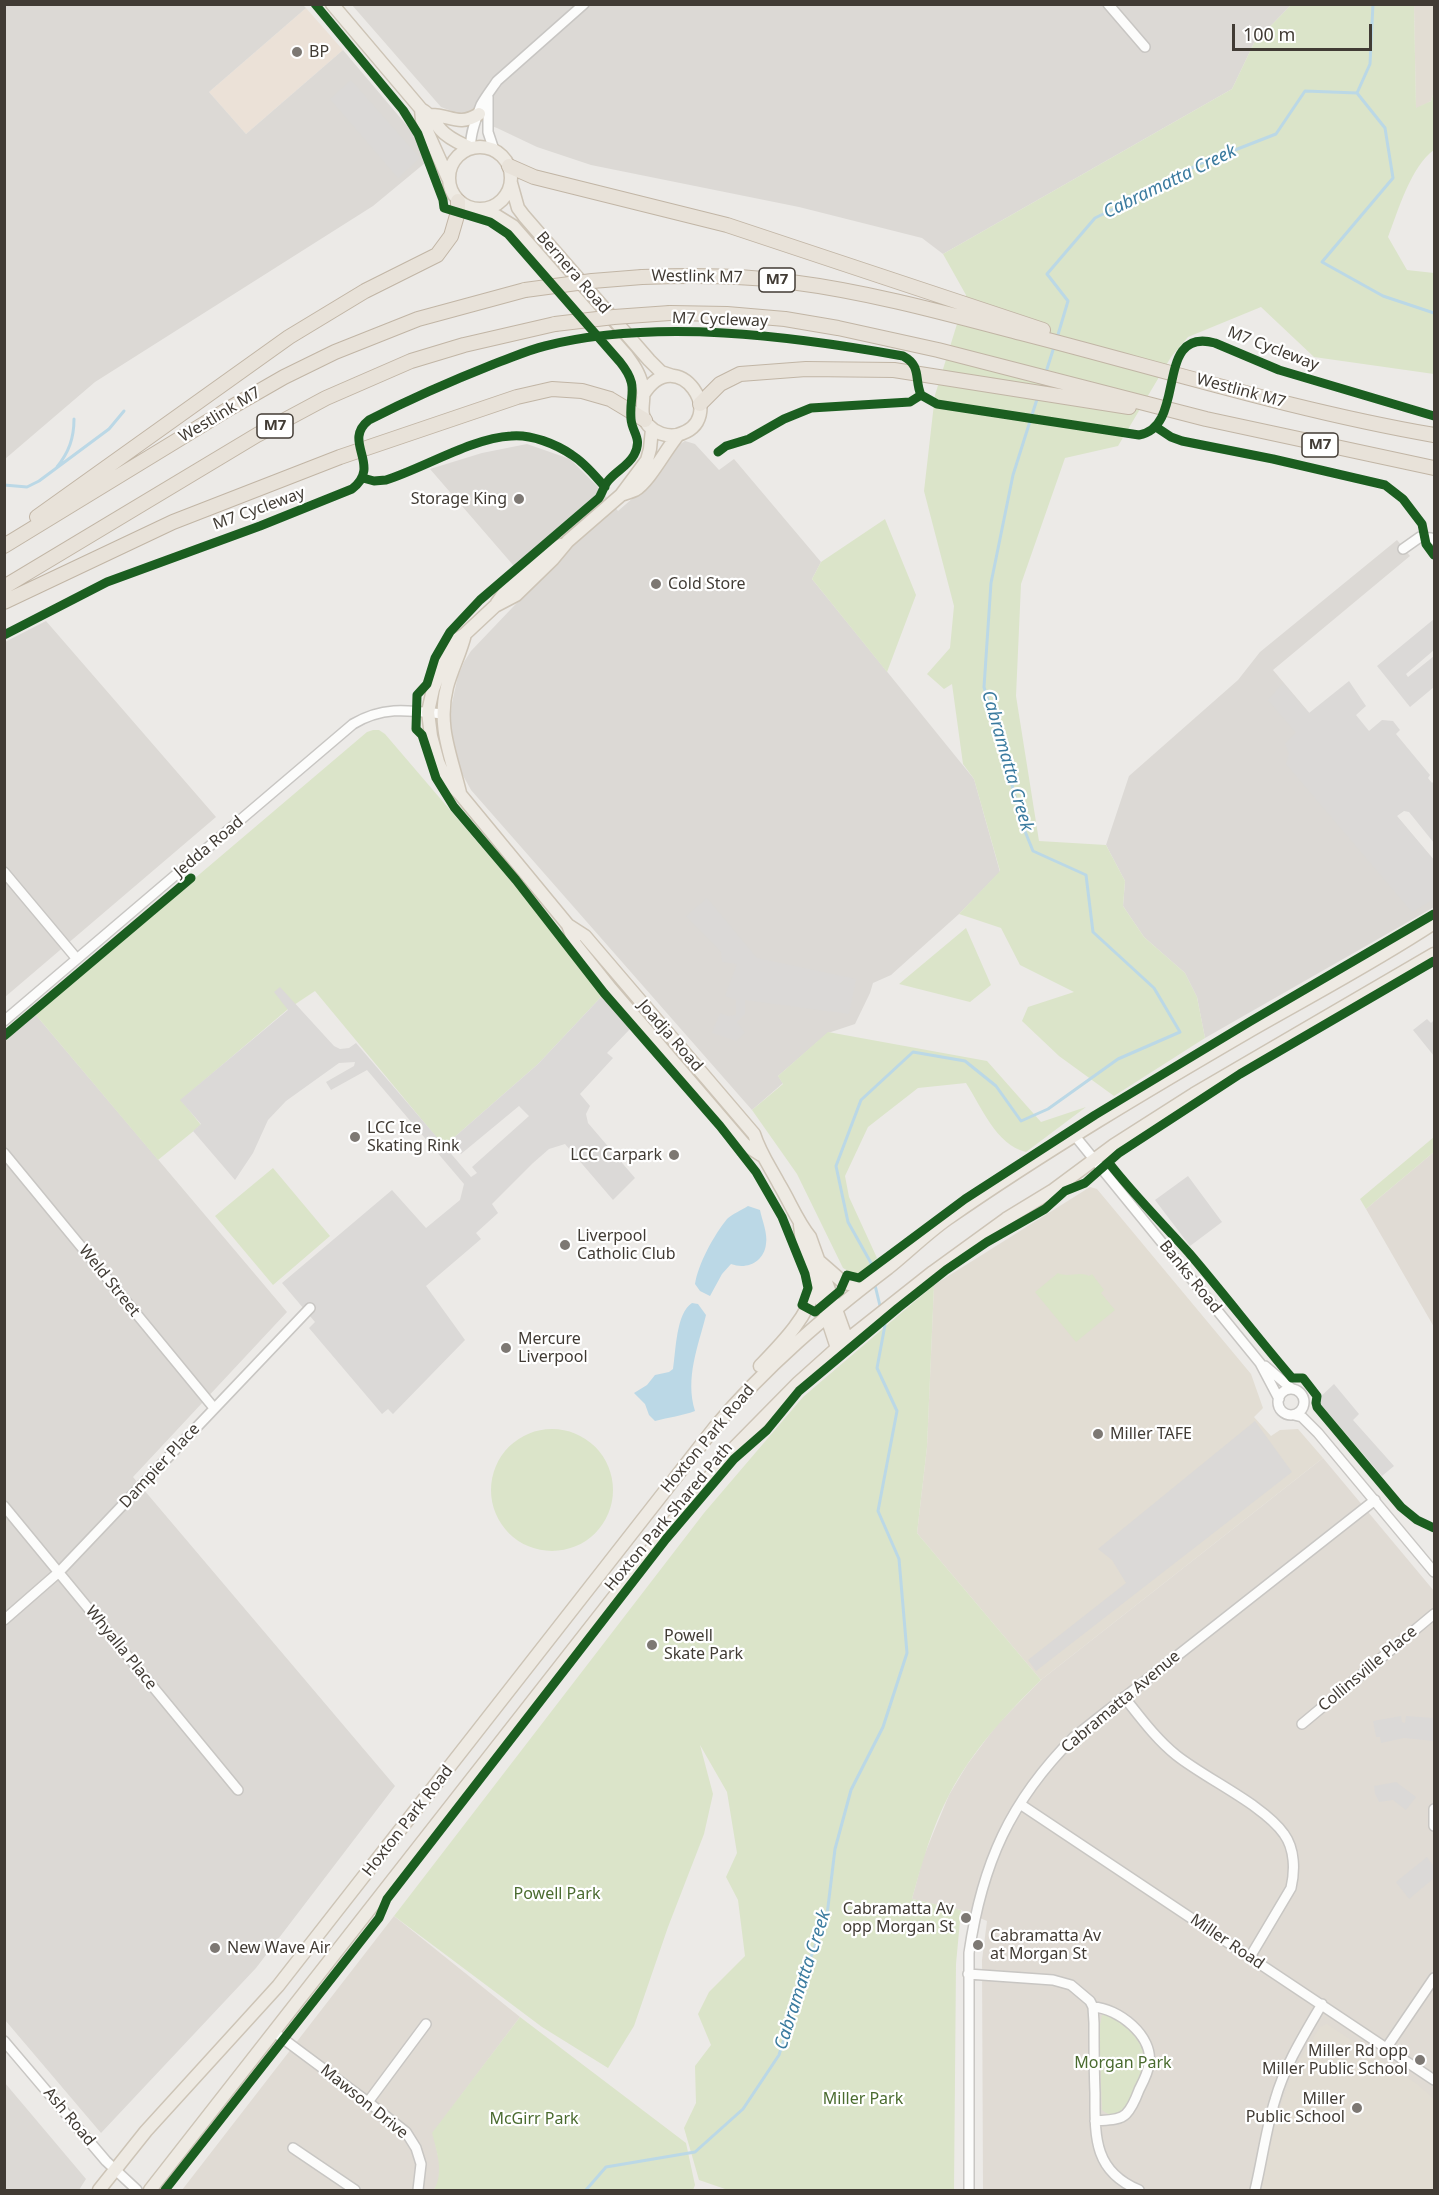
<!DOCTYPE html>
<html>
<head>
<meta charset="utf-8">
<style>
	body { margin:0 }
	#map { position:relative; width:1439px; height:2195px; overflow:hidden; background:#eceae7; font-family:"Noto Sans",sans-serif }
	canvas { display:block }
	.frame { position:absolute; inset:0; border:6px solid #413b34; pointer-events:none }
	.scale { position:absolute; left:1232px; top:24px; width:140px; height:27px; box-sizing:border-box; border:3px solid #413b34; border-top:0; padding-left:8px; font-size:18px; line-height:21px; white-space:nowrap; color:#413b34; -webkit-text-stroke:4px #fff; paint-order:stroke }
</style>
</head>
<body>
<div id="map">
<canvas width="1439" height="2195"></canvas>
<div class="frame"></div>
<div class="scale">100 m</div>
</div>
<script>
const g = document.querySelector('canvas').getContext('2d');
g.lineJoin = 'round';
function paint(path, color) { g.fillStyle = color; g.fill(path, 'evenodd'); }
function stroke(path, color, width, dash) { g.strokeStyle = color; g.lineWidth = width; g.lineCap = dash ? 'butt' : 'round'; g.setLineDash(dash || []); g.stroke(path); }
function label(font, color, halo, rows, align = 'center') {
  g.font = font + ' "Noto Sans",sans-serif'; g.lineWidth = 4.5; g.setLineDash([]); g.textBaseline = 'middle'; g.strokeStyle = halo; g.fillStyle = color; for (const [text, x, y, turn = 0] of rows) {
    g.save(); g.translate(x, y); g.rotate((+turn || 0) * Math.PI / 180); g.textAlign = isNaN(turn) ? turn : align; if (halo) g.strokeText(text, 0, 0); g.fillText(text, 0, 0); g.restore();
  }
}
paint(new Path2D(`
	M1434,1152V1327L1366,1209Z
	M1323,1458L1434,1591V2190H983L982,1960L987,1921L961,1910L912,1899L923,1858L949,1795L967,1765L996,1726L1041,1680Z
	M394,1916L520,2017L433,2133L439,2160V2182L434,2190H182Z`), '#e0dbd4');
paint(new Path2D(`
	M306,8L343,50L246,134L209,92Z`), '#ebe1d7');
paint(new Path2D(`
	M5,5H303L306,8L209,92L246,134L343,50L414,134L425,163L373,206L95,382L5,459Z
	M352,5H1291L1254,43L1232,89L943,254L922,238L799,207L591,165L537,147L497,128L441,107Z
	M685,441L695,444L719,470L734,459L821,562L812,579L974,779L1000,872L959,914L891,975L873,983L870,993L855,1024L828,1033L778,1076L783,1083L752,1110L471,790L460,770L452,743L450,720L452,703L458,676L464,662L471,651L532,587L430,469L482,453L527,444L570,459L600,489L618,511L649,484L675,447Z
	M1397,540L1410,556L1273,670L1434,860V907L1205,1038L1197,997L1185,973L1144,937L1123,906L1125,881L1106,845L1129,776L1238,680L1260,652Z
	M46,621L216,817L5,997V642Z
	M35,1014L287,1312L133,1477L395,1786L256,1968L101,2133L5,2020L4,1040Z
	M5,2083L86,2179L79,2190H5Z`), '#dcd9d5');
paint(new Path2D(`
	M1414,5H1434V92L1431,101L1416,109Z
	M1090,1187L1097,1189L1251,1374L1263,1408L1254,1417L1271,1436L1280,1430L1298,1429L1323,1458L1041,1680L917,1533L927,1447L934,1285Z
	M1327,2024L1417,2084L1434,2099V2190H1261L1277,2116L1293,2071L1320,2027Z`), '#e2ddd3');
paint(new Path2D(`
	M1291,5H1414L1416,108L1431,101L1434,92V150C1411,166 1398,211 1388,237L1407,270L1434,273V374L1314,357L1261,307L1188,337L1171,357L1118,446L1065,458L1021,584L1016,696L1039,841L1106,845L1125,881L1123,906L1144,937L1185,973L1197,997L1205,1038L1114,1096L1059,1056L1022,1021L1028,1007L1074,992L1020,965L1001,928L959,914L1000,871L974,779L963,764L952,684L944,689L927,674L950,648L954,606L924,491L935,395L966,295L943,254L1232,89L1254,43Z
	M885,519L916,595L887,672L812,579L821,562Z
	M373,730H379L385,734L522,894L602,996L538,1064L450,1141L442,1144L315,991L288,1009L181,1100L201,1125L158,1160L35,1014L367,732Z
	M966,928L991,985L970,1002L899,984Z
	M828,1032L987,1061L1041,1122L1086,1107L1026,1152C996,1145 981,1106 966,1083L918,1088L868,1127L845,1176L849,1197L877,1258L860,1275L852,1273L843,1268L797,1174L752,1110L783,1084L778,1076Z
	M1434,1137V1152L1366,1209L1360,1199Z
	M273,1168L330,1236L273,1285L215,1216Z
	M1058,1273C1068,1278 1079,1271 1089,1276L1092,1274L1104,1290L1101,1293L1115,1310L1076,1342L1035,1292Z
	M934,1285L927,1447L917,1533L1041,1680C1006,1714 972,1751 949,1795C932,1827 922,1863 912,1899L961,1910L956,1964L954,2190H728L699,2180L684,2128L696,2103L695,2066L711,2045L698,2014L709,1992L745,1956L738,1900L726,1877L737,1853L727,1792L700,1745L713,1794L704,1834L668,1927L634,2026L608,2068L542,2027L394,1916L704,1513L803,1397Z
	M491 1490a61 61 0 1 1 122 0a61 61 0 1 1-122 0Z
	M1102,2015C1111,2015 1120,2020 1127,2026C1136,2035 1144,2043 1145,2057C1146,2067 1140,2078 1136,2088C1129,2102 1122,2126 1102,2110L1099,2030Z
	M520,2017L686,2143L695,2185L693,2190H434C444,2172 437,2152 432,2133Z`), '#dbe4c9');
paint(new Path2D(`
	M351,80L420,158L398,178L330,99Z
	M1434,619V650L1406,674L1408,677L1434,656V687L1410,707L1377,666Z
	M1349,681L1366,706L1356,715L1369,731L1382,720L1393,721L1400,730L1396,734L1430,775L1428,778L1432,783L1434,781V843L1409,812L1404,811L1397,816L1434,860V899L1412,912L1286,764L1289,754L1285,743L1296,733L1268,700L1283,683L1309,713Z
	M707,898L757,958L856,979L849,1014L745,1000V1014L737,1022L745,1033L736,1041L712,1033L720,1013L728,1016L736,1015V1000L725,996L737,964L722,962L721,952L686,916Z
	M280,987L334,1046L340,1049L349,1048L356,1043L471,1177L477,1173L472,1167L529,1116L519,1106L461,1154L450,1141L538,1064L602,996L630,1029L607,1053L613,1058L580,1094L590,1106L586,1114L588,1123L635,1178L613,1200L565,1144L549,1149L533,1163L492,1204L498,1213L476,1233L481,1239L426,1286L465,1340L393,1414L388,1409L382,1414L309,1328L315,1322L282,1283L392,1190L426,1228L460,1200L464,1184L367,1070L331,1090L326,1082L354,1066L355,1062L339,1063L286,1101L268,1120L253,1153L235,1180L193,1131L201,1124L180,1100L288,1010L274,992Z
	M1427,1019L1431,1023L1434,1020V1056L1413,1030Z
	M1188,1176L1222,1222L1190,1246L1155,1200Z
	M1334,1384L1359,1414L1353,1420L1394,1466L1382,1476L1317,1400Z
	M1255,1421L1292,1472L1036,1671L1028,1660L1126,1583L1112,1560L1098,1549Z
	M1401,1716L1402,1722L1405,1723L1406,1716L1434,1718V1741L1404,1738L1381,1743L1380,1737H1376L1373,1721Z
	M1396,1782L1416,1797L1406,1810L1393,1800L1379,1802L1375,1794L1374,1786Z
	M1427,1857L1434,1867V1878L1409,1899L1396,1882Z`), '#dbd9d7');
paint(new Path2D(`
	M748,1206L760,1210C762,1220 768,1234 766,1244C764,1262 747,1270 731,1264L722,1274L710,1296L700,1291L695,1284C698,1264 714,1235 727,1219C732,1214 742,1210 748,1206Z
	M692,1303L698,1304L706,1315C698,1347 685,1378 695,1411C682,1416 669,1417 655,1421L649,1415L645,1404L634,1393L647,1385L655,1375L669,1372L673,1369C676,1351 676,1313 692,1303Z`), '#bbd8e6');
stroke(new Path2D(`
	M1357,93L1385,128L1393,178L1322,262L1383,296L1434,313
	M1057,338L1068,301L1047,274L1095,218L1148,192L1199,164L1276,134L1305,91L1357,93L1370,64L1373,4
	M1046,372L1054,347
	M57,467C69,452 74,438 74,419
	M4,485L27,487L39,481L109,429L124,411
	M873,1275L871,1263L848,1222L836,1166L861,1100L913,1052L965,1061L996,1086L1021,1121L1048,1109L1118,1059L1180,1032L1154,988L1093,932L1086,875L1033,851L1022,824L1006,761L984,687L991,583L1013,475L1038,396
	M874,1281L881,1310
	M586,2190L606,2167L695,2152L743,2109L779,2055L804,1975L827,1915L835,1849L851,1790L883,1727L907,1653L899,1559L878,1511L897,1411L877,1368L885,1325L883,1316`), '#bbd8e6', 3);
const minor = new Path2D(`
	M1108,4L1145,47
	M488,97V132L494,150
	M471,148C469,138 477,115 481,105C484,99 493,87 497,81L584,4
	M1403,549L1420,537L1431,538L1434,540
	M4,872L77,959
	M4,1021L353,724C383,706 408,710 443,714
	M1075,1136L1260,1363L1279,1399
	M4,1153L214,1408
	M1265,1366L1292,1389
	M1278 1402a13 13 0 1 1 26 0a13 13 0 1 1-26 0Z
	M1294,1415L1302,1417L1318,1433L1434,1572
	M4,1506L238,1790
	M4,1620L59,1572L310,1308
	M1124,1697C1140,1717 1156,1739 1176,1755C1206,1779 1264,1805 1284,1834C1295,1849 1295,1871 1291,1888L1250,1957
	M1302,1724L1434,1614
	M1020,1804L1434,2080
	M1434,1809V1826
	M968,1974L1053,1980L1071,1985L1090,2001L1093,2007L1094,2023C1094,2047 1094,2070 1095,2093C1095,2136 1093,2171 1139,2190
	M1093,2007C1118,2008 1154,2036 1149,2064C1148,2073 1143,2082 1139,2090C1136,2098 1132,2108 1126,2114C1119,2121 1104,2120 1095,2121
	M274,2032L368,2102L406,2132L416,2148L421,2164L418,2190
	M4,2041L106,2161L137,2190
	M1387,2047L1434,1978
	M368,2102L426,2024
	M293,2148L355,2190
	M969,2190V1953C982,1864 1010,1801 1074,1737L1375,1500
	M1255,2190C1262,2161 1266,2129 1275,2100C1285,2065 1304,2035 1322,2004`);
const major = new Path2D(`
	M332,4L421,109C432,115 434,122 441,130C449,139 460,143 470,148
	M421,109L422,120L448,178
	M431,115C451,115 458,127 479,114
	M449 178a31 31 0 1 1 62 0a31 31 0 1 1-62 0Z
	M511,183L518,208L524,216L649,360L661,372L673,376
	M480,210L492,213L513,226L627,356C635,367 641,376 643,390C645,402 638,413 648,425C655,433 667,437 677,435C732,421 677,339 643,395
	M652,429L650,449L647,460L621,495L568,541L553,559L516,595L495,606L465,634L453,642L447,653L433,689L428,712L431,736L438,762L446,780L460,794L568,925L585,936L754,1134C760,1153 770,1167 779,1184C790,1202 797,1221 810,1237L847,1340
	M621,495C625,493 631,492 635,490C649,482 666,449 678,435
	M497,603C513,579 536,559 561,545
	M460,793C451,755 437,726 447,687C452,668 461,652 465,634
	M568,925L575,944L611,989L744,1144L761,1155
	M800,1225L802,1242L837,1348
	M820,1262L844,1283L862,1287
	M760,1366C783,1342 807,1318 816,1286
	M99,2190L146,2131L278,1986L715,1427C766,1366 825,1316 888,1268C908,1252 926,1234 947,1219C1045,1151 1148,1090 1251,1030C1312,995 1375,962 1434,923
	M150,2190L678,1515L731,1451L798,1383L837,1348L933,1272L1006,1219L1052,1191L1114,1145L1194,1094L1434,954`);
const highway = new Path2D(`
	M509,166L534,177L727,225L1043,330
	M642,277C692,275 742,275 791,282C869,292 945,313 1021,333C1158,368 1295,411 1434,435
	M670,313L727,314L785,319L838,328L938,350L1206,419L1434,468
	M700,404L720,384L740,374L806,369L894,370L1129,407
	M37,517L289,337L365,291L437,255L451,236L458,212V201
	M4,546L230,408L284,377L335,352L418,319L525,290
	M4,587L257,435L326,398L411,361L464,345L555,324
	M4,602L173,522L340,457L517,397L552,389L582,391L610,399L645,420`);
stroke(minor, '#c8c6c3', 12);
stroke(major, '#cdc4b6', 15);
stroke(highway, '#c1b5a5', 16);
stroke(minor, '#fcfcfb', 9);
stroke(major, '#eeeae3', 12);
stroke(highway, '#e8e2d9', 14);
const highwayBridge = new Path2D(`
	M525,290L592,281L642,277
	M555,324L614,317L670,313`);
stroke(highwayBridge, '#c1b5a5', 16, []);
stroke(highwayBridge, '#e8e2d9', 14);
stroke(new Path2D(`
	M315,4L403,110L418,134L443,200L444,208L490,222L508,234L620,362C640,387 629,393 631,419C632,433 643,438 634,455C628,466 616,471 608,481C604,486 602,493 599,498L480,600L450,632L435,658L427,684L417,695L416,729L422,735L436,778L454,807L516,880L604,993L720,1126L756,1172L782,1217L805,1274L808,1288L802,1305L815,1312L840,1291L847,1275L859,1278L965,1199L1095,1115L1251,1021L1434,914
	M1156,427L1171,437L1182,441L1273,459L1385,485L1403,499L1422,524L1426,544L1434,555
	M718,452L726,446L749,439L784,419L811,408L910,402L921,395
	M363,478L374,481L386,480C424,468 472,438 511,436C531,434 556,444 572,455C585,463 595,476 605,487
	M4,635L107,582L260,526L352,489C383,465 341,442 369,420C410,399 451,381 494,364C511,358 528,350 545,346C656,318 792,336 903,356C922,366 914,379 921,395L937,404L1139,435C1188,427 1153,326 1215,343L1279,370L1434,416
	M4,1036L191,878
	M1109,1163C1134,1195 1162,1223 1189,1253C1224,1294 1257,1337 1292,1378H1303L1317,1396L1316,1403L1317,1407L1401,1507L1417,1520L1434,1528
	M165,2190L379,1918L387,1899L666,1539L734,1459L767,1430L799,1391L898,1308L946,1270L987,1242L1045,1209L1065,1191L1085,1183L1119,1153L1240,1074L1434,961`), '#1b5e20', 9);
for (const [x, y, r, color] of [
	[297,52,6,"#7d7873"],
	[519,499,6,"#7d7873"],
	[656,584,6,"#7d7873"],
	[355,1137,6,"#7d7873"],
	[674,1155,6,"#7d7873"],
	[565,1245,6,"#7d7873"],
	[506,1348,6,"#7d7873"],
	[1098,1434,6,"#7d7873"],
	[652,1645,6,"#7d7873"],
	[966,1918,6,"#7d7873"],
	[978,1945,6,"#7d7873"],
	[215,1948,6,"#7d7873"],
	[1420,2060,6,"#7d7873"],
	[1357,2108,6,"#7d7873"]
]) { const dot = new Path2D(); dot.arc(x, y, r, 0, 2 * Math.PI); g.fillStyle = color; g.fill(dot); stroke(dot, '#fff', 2); }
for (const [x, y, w] of [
	[777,280,36],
	[275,426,36],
	[1320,445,36]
]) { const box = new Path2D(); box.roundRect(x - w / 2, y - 12, w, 24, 4.5); g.fillStyle = '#fff'; g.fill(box); stroke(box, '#413b34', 1.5); }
label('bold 15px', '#413b34', null, [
	["M7",777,280],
	["M7",275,426],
	["M7",1320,445]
]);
label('16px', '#413b34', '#fff', [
	["BP",309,52],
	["Storage King",507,499,"right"],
	["Cold Store",668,584],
	["LCC Ice",367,1128],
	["Skating Rink",367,1146],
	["LCC Carpark",662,1155,"right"],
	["Liverpool",577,1236],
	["Catholic Club",577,1254],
	["Mercure",518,1339],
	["Liverpool",518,1357],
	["Miller TAFE",1110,1434],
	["Powell",664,1636],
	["Skate Park",664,1654],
	["Cabramatta Av",954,1909,"right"],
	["opp Morgan St",954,1927,"right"],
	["Cabramatta Av",990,1936],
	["at Morgan St",990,1954],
	["New Wave Air",227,1948],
	["Miller Rd opp",1408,2051,"right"],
	["Miller Public School",1408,2069,"right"],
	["Miller",1345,2099,"right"],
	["Public School",1345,2117,"right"]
], 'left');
label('16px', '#413b34', '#fff', [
	["Bernera Road",573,273,49],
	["Westlink M7",697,277,1],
	["M7 Cycleway",720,320,2],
	["M7 Cycleway",1273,349,21],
	["Westlink M7",1241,391,15],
	["Westlink M7",220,415,-31],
	["M7 Cycleway",259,509,-20],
	["Jedda Road",209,847,-40],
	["Joadja Road",670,1036,49],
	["Banks Road",1190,1277,51],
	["Weld Street",109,1281,51],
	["Hoxton Park Road",708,1439,-50],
	["Dampier Place",160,1466,-47],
	["Hoxton Park Shared Path",669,1517,-50],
	["Whyalla Place",121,1648,51],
	["Collinsville Place",1368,1669,-40],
	["Cabramatta Avenue",1121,1702,-40],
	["Hoxton Park Road",408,1821,-52],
	["Miller Road",1227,1942,34],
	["Mawson Drive",364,2102,39],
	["Ash Road",69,2117,50]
]);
label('16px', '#4a6b2f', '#fff', [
	["Powell Park",557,1894],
	["Morgan Park",1123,2063],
	["Miller Park",863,2099],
	["McGirr Park",534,2119]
]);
label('italic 18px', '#3b7b9f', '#fff', [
	["Cabramatta Creek",1170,182,-26],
	["Cabramatta Creek",1007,761,74],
	["Cabramatta Creek",803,1980,-72]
]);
</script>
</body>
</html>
